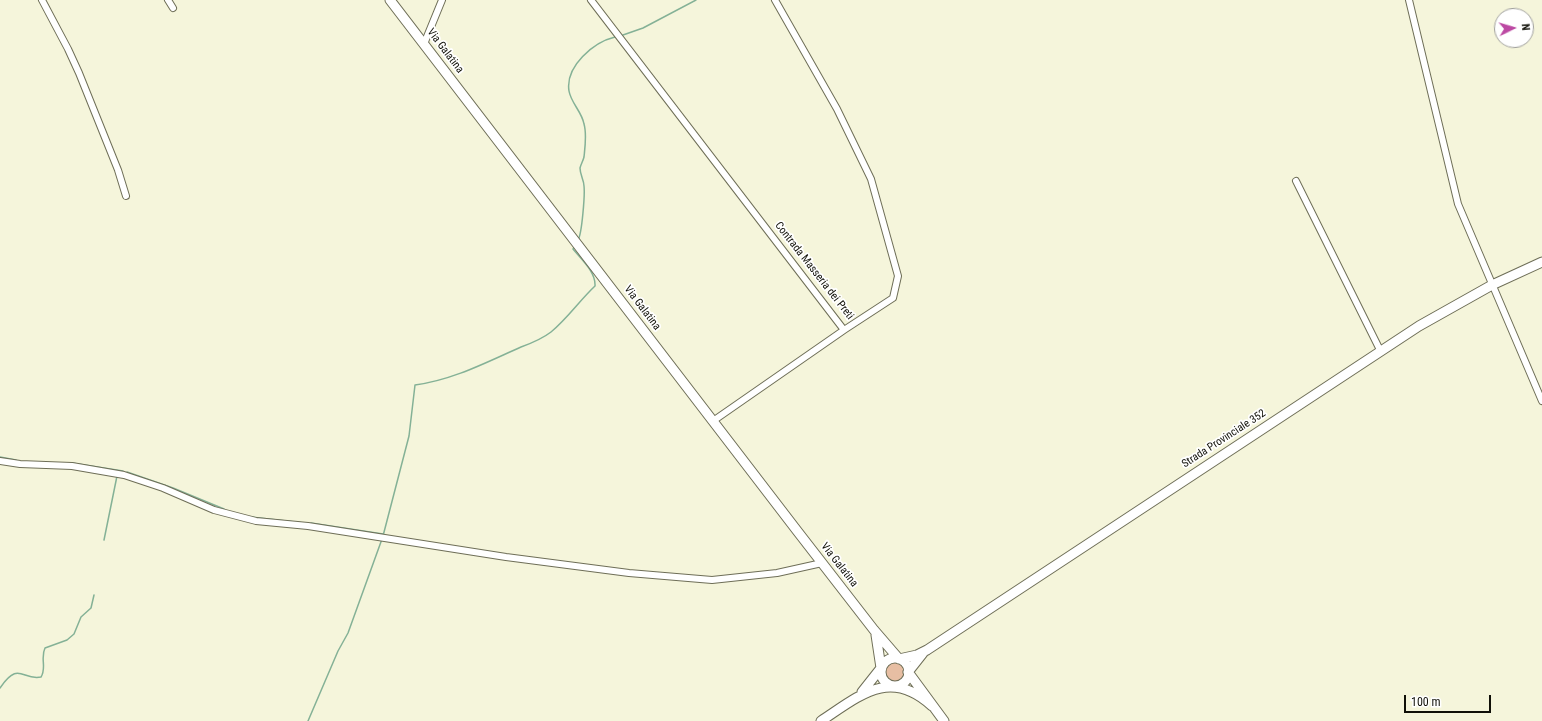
<!DOCTYPE html>
<html>
<head>
<meta charset="utf-8">
<style>
	body { margin:0 }
	#map { position:relative; width:1542px; height:721px; overflow:hidden; background:#f5f5db; font-family:"Roboto Condensed",sans-serif }
	canvas { display:block }
	.north { position:absolute; left:1494px; top:8px; width:40px; height:40px; box-sizing:border-box; background:#fff; border:1px solid #9f9f9c; border-radius:50%; rotate:85deg; font-size:11px; font-weight:700; line-height:16px; text-align:center; color:#101008 }
	.north::after { content:''; display:block; margin:auto; width:14px; height:18px; background:#bc49a3; clip-path:polygon(50% 0,100% 100%,50% 72%,0 100%) }
	.scale { position:absolute; left:1404px; top:695px; width:87px; height:18px; box-sizing:border-box; border:2px solid #101008; border-top:0; padding-left:5px; font-size:12px; line-height:14px; white-space:nowrap; color:#101008; -webkit-text-stroke:3px #fff; paint-order:stroke }
</style>
</head>
<body>
<div id="map">
<canvas width="1542" height="721"></canvas>
<div class="north">N</div>
<div class="scale">100 m</div>
</div>
<script>
const g = document.querySelector('canvas').getContext('2d');
g.lineJoin = 'round';
function paint(path, color) { g.fillStyle = color; g.fill(path, 'evenodd'); }
function stroke(path, color, width, dash) { g.strokeStyle = color; g.lineWidth = width; g.lineCap = dash ? 'butt' : 'round'; g.setLineDash(dash || []); g.stroke(path); }
function label(font, color, halo, rows, align = 'center') {
  g.font = font + ' "Roboto Condensed",sans-serif'; g.lineWidth = 3.5; g.setLineDash([]); g.textBaseline = 'middle'; g.strokeStyle = halo; g.fillStyle = color; for (const [text, x, y, turn = 0] of rows) {
    g.save(); g.translate(x, y); g.rotate((+turn || 0) * Math.PI / 180); g.textAlign = isNaN(turn) ? turn : align; if (halo) g.strokeText(text, 0, 0); g.fillText(text, 0, 0); g.restore();
  }
}
paint(new Path2D(`
	M884 672a11 11 0 1 1 22 0a11 11 0 1 1-22 0Z`), '#e7bea3');
stroke(new Path2D(`
	M623,35L643,28L696,0
	M578,240C582,234 585,194 584,186C584,180 580,175 580,168C581,164 583,161 584,157C585,147 587,134 584,124C582,112 571,103 569,91C565,66 594,42 615,37
	M0,457L16,460
	M72,463L123,471
	M127,472L173,488L224,509
	M251,517L304,523
	M311,523L383,534
	M383,536L409,436L415,385C453,380 487,362 521,347C532,343 542,339 551,332C567,319 580,300 595,286C596,272 581,259 573,249L574,247
	M104,540L117,476
	M0,688C19,660 22,681 41,677C47,668 40,658 45,648L67,640L74,634L81,617L91,608L94,595
	M308,721L338,651L348,633L382,539`), '#84b196', 1.5);
const street = new Path2D(`
	M42,0L68,49L79,73L118,170L126,196
	M168,0L173,8
	M591,0L844,330L893,298L898,276L871,179L837,109L775,0
	M1409,0L1458,204L1542,401
	M424,44L442,0
	M1296,181L1380,350
	M713,421L844,330
	M0,461L20,464L72,466L124,475L163,488L214,510L256,521L308,526L506,557L629,573L712,580L777,573L822,563`);
const secondary = new Path2D(`
	M390,0L798,532L874,630L899,659L917,655L927,650L1419,326L1492,285L1542,262
	M923,653L908,672L944,721
	M881 672a14 14 0 1 1 28 0a14 14 0 1 1-28 0Z
	M862,692L881,668L876,635
	M821,721C859,696 890,667 932,706`);
stroke(street, '#6e6e57', 8);
stroke(secondary, '#6e6e57', 11);
stroke(street, '#fff', 6);
stroke(secondary, '#fff', 9);
label('11px', '#101008', '#fff', [
	["Via Galatina",445,51,53],
	["Contrada Masseria dei Preti",814,271,52],
	["Via Galatina",642,308,53],
	["Strada Provinciale 352",1224,439,-33],
	["Via Galatina",839,565,52]
]);
</script>
</body>
</html>
